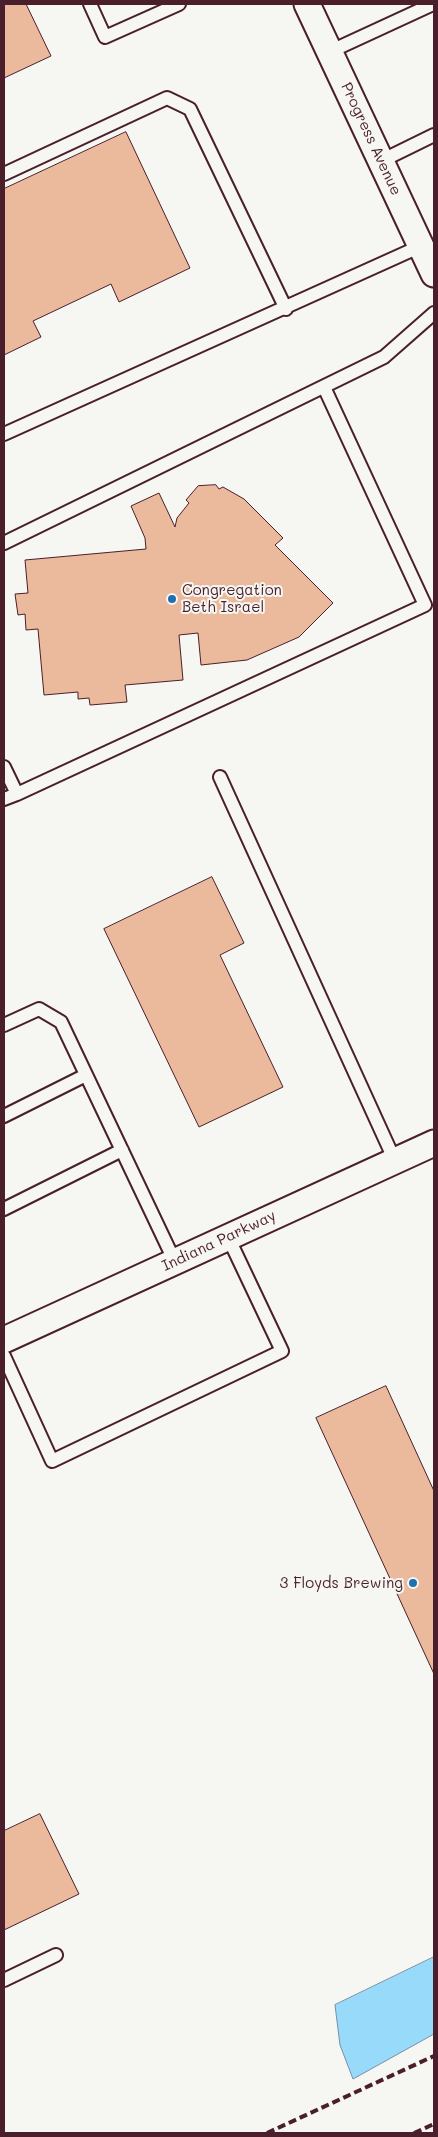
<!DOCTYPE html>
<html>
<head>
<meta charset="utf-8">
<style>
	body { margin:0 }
	#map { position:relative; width:438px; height:2137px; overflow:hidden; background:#f6f6f2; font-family:Mali,sans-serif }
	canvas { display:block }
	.frame { position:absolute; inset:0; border:5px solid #4a1f2b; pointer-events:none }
</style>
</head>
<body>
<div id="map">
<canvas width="438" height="2137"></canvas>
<div class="frame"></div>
</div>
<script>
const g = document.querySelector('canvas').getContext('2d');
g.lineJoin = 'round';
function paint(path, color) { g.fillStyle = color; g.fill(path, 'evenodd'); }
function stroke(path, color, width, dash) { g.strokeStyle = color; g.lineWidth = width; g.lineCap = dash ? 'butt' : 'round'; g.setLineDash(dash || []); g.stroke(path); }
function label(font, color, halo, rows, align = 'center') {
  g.font = font + ' Mali,sans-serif'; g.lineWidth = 4; g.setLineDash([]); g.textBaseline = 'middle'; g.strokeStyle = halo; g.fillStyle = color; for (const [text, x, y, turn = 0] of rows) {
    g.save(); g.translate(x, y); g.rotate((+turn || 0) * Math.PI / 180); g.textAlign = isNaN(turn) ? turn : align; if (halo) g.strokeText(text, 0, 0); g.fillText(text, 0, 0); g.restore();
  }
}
const water = new Path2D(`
	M434,1957V2034L353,2079L340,2045L335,2005Z`);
paint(water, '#97daf9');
stroke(water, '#788fa7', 1);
const building = new Path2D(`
	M4,4H26L51,56L4,78Z
	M126,132L190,268L119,302L111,284L33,321L41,337L4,355V189Z
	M216,485L219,489L223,487L244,499L283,538L275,545L333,603L299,637L247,660L201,665L198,633L179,635L183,680L125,685L127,702L90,705L89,698L78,699V692L44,695L38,629L26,630L25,614L18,615L15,594L28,593L25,560L146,549L145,538L131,506L159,493L175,527L177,518L189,503L186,500L198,486Z
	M212,877L244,943L220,955L283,1087L199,1127L104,929Z
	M386,1386L434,1491V1674L316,1418Z
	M40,1814L79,1894L4,1930V1831Z`);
paint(building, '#ebb99c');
stroke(building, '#4a1f2b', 1);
const service = new Path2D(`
	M90,4L105,37L179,4
	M329,52L433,4
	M381,161L434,135
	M4,174L167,98L190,109L286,309
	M4,434L421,246
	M4,543L384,357L434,313
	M4,767L17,794L425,605L324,387
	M220,777L395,1161
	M4,799L17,794
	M4,1025L39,1009L61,1022L175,1262
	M4,1116L86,1075
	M4,1209L122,1150
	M4,1356L52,1461L282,1351L228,1237
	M4,1980L56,1955`);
const minor = new Path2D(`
	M307,4L434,274
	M4,1340L434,1143`);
stroke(service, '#4a1f2b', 16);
stroke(minor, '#4a1f2b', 29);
stroke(service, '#f6f6f2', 12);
stroke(minor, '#f6f6f2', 25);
stroke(new Path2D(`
	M267,2133L434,2056
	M414,2133L434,2124`), '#4a1f2b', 4, [8, 4]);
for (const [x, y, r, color] of [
	[172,599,5,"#1f6fb2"],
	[413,1583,5,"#1f6fb2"]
]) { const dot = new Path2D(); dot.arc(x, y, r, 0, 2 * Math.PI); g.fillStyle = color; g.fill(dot); stroke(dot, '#f6f6f2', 2); }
label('15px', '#4a1f2b', '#f6f6f2', [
	["Progress Avenue",371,139,65],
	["Indiana Parkway",219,1241,-25]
]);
label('15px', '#4a1f2b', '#f6f6f2', [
	["Congregation",182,590],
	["Beth Israel",182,607],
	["3 Floyds Brewing",403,1583,"right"]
], 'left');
</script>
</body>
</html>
